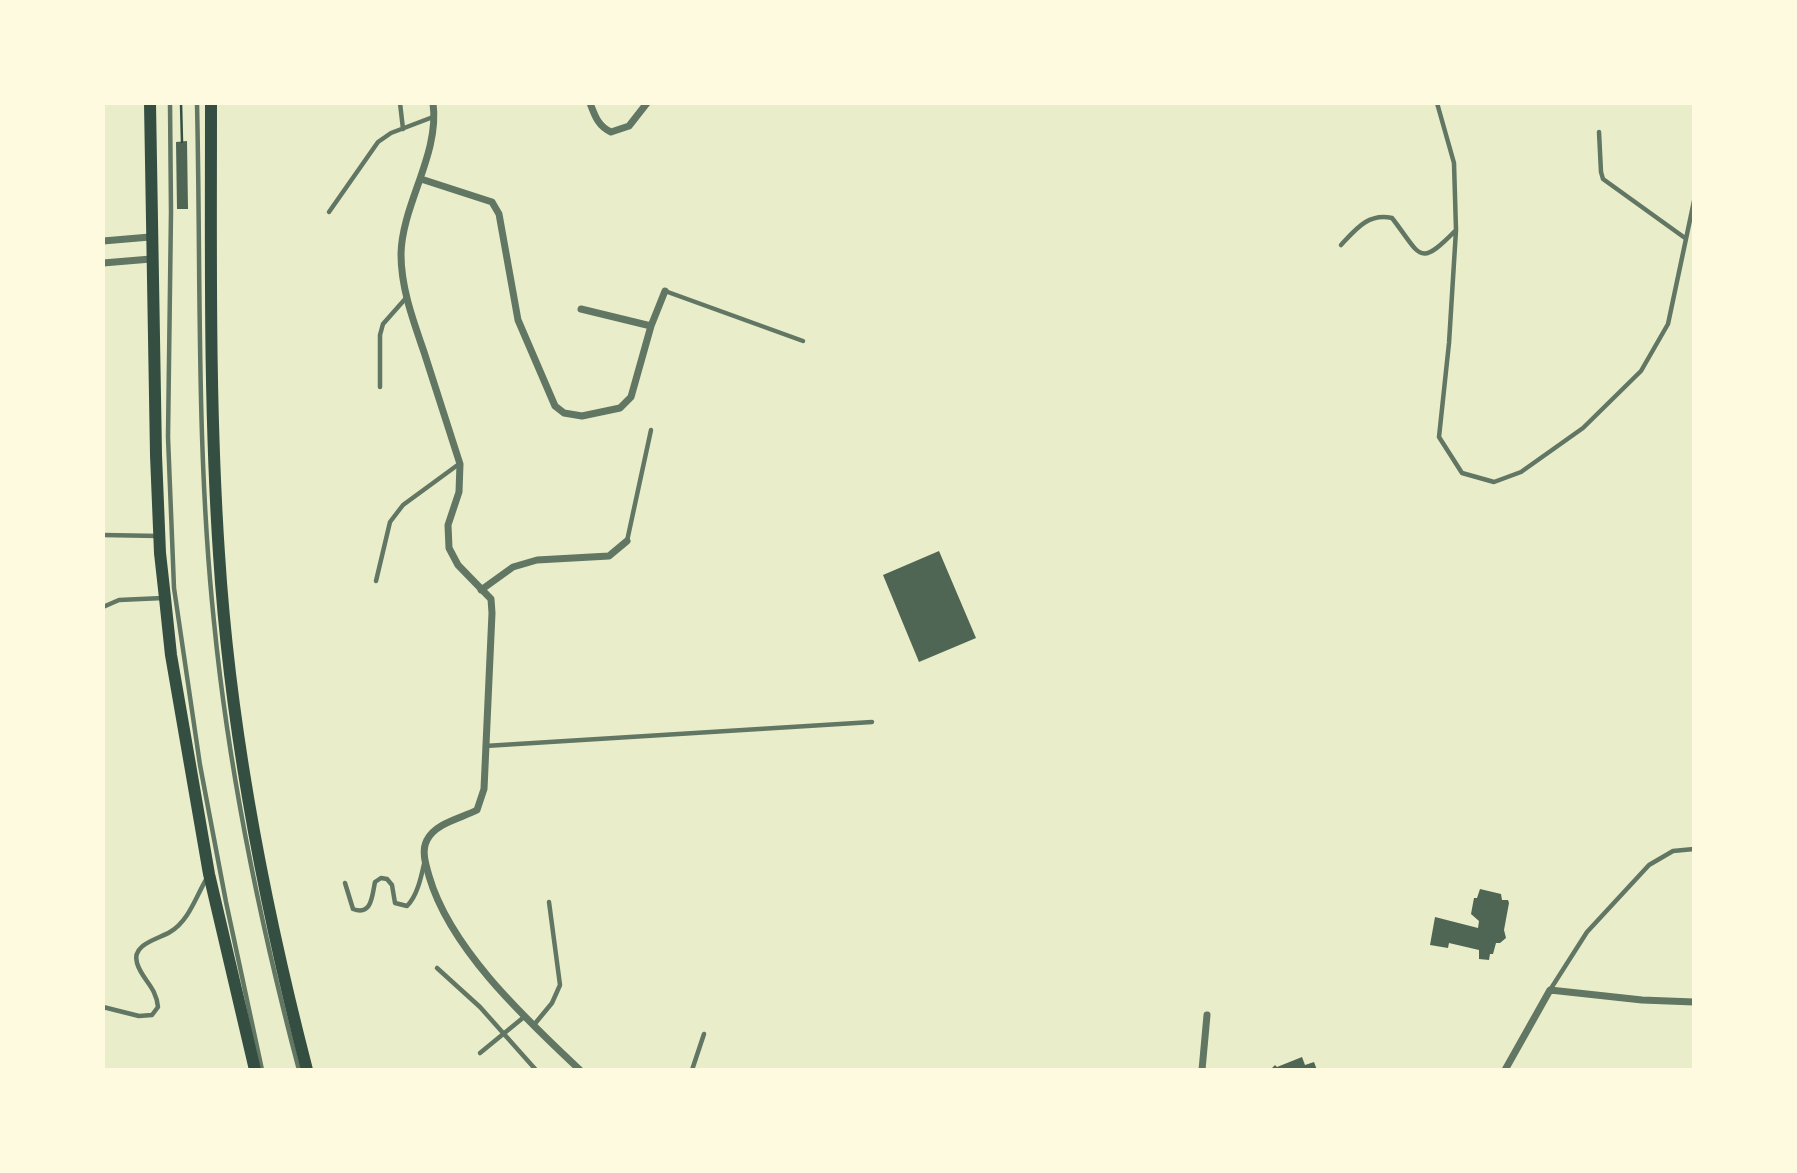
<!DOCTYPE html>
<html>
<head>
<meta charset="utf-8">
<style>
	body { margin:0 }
	#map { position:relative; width:1797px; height:1173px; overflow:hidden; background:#e9edc9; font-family:Inter,sans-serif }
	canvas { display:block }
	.frame { position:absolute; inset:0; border:105px solid #fefae0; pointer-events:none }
</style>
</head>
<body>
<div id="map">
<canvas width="1797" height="1173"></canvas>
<div class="frame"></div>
</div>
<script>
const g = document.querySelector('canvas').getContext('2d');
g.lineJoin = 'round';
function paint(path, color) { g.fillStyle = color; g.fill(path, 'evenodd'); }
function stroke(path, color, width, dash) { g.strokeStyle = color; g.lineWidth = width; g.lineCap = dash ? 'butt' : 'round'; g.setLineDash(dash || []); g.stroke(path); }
paint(new Path2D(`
	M187,141L188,209H177L176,142Z
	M939,551L976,638L919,662L883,575Z
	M1480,889L1501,894L1502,900H1508L1509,903L1504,930L1506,938L1500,943H1496L1493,954H1490L1489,960L1479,959V950L1449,943L1448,948L1430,945L1435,917L1478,928L1479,921L1471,914L1474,898H1477Z
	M1302,1057L1305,1065L1314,1062L1317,1070H1270L1275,1065L1277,1067Z`), '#4f6655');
stroke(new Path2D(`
	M181,103L182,142`), '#344e41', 2.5);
stroke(new Path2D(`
	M170,103L171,212L168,437L174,588L200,765L226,902L262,1070
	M197,103C201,276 196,450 214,622C229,774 260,923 299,1070
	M400,103L403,129
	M1437,103L1454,163L1456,230L1449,343L1439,437L1462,473L1494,482L1521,472L1583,428L1641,371L1668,324L1694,201
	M1599,132L1601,172L1603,179L1685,238
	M329,212L378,142L391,133L433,117
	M1341,245C1356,229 1368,213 1392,218C1421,255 1418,269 1455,231
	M665,291L803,341
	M380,387V335L383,324L406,298
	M103,535L159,536
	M627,541L651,430
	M376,581L390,522L403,505L459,464
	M103,607L119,600L163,598
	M485,746L872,722
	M345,883L353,909C372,916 372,896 375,882L381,878L387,879L392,885L395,903L407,906C417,896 421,878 424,864
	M437,968L480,1007L536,1070
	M1550,990L1587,932L1649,865L1673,851L1694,849
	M103,1007L139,1016L152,1015L158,1007C156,986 142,980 137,963C131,944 159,939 170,932C189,921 196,896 207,878
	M533,1026L552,1003L560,985L549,902
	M480,1053L524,1017
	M692,1070L704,1034`), '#617663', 4.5);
stroke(new Path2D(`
	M433,103C440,154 402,204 401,254C401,288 413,320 424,352C436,389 448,427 460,464L459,492L448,525L449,548L458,565L491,599L492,613L484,789L477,810C462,818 435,823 427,840C421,851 426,865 429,876C450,949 526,1019 580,1070
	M590,103C595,116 598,126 611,132L629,126L647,103
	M421,179L492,202L499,214L518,320L555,406L564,413L582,416L620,408L631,397L651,326L665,291
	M103,241L150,237
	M103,263L151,259
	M581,309L651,326
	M481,590L513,567L537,560L609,556L627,541
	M1202,1070L1207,1015
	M1505,1070L1550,990L1642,1000L1694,1002`), '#617663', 7);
stroke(new Path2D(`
	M150,103L156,455L160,553L165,598L171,655L209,874L255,1070
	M211,103C211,253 209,404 219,554C230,729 263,900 307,1070`), '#344e41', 12);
</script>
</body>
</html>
